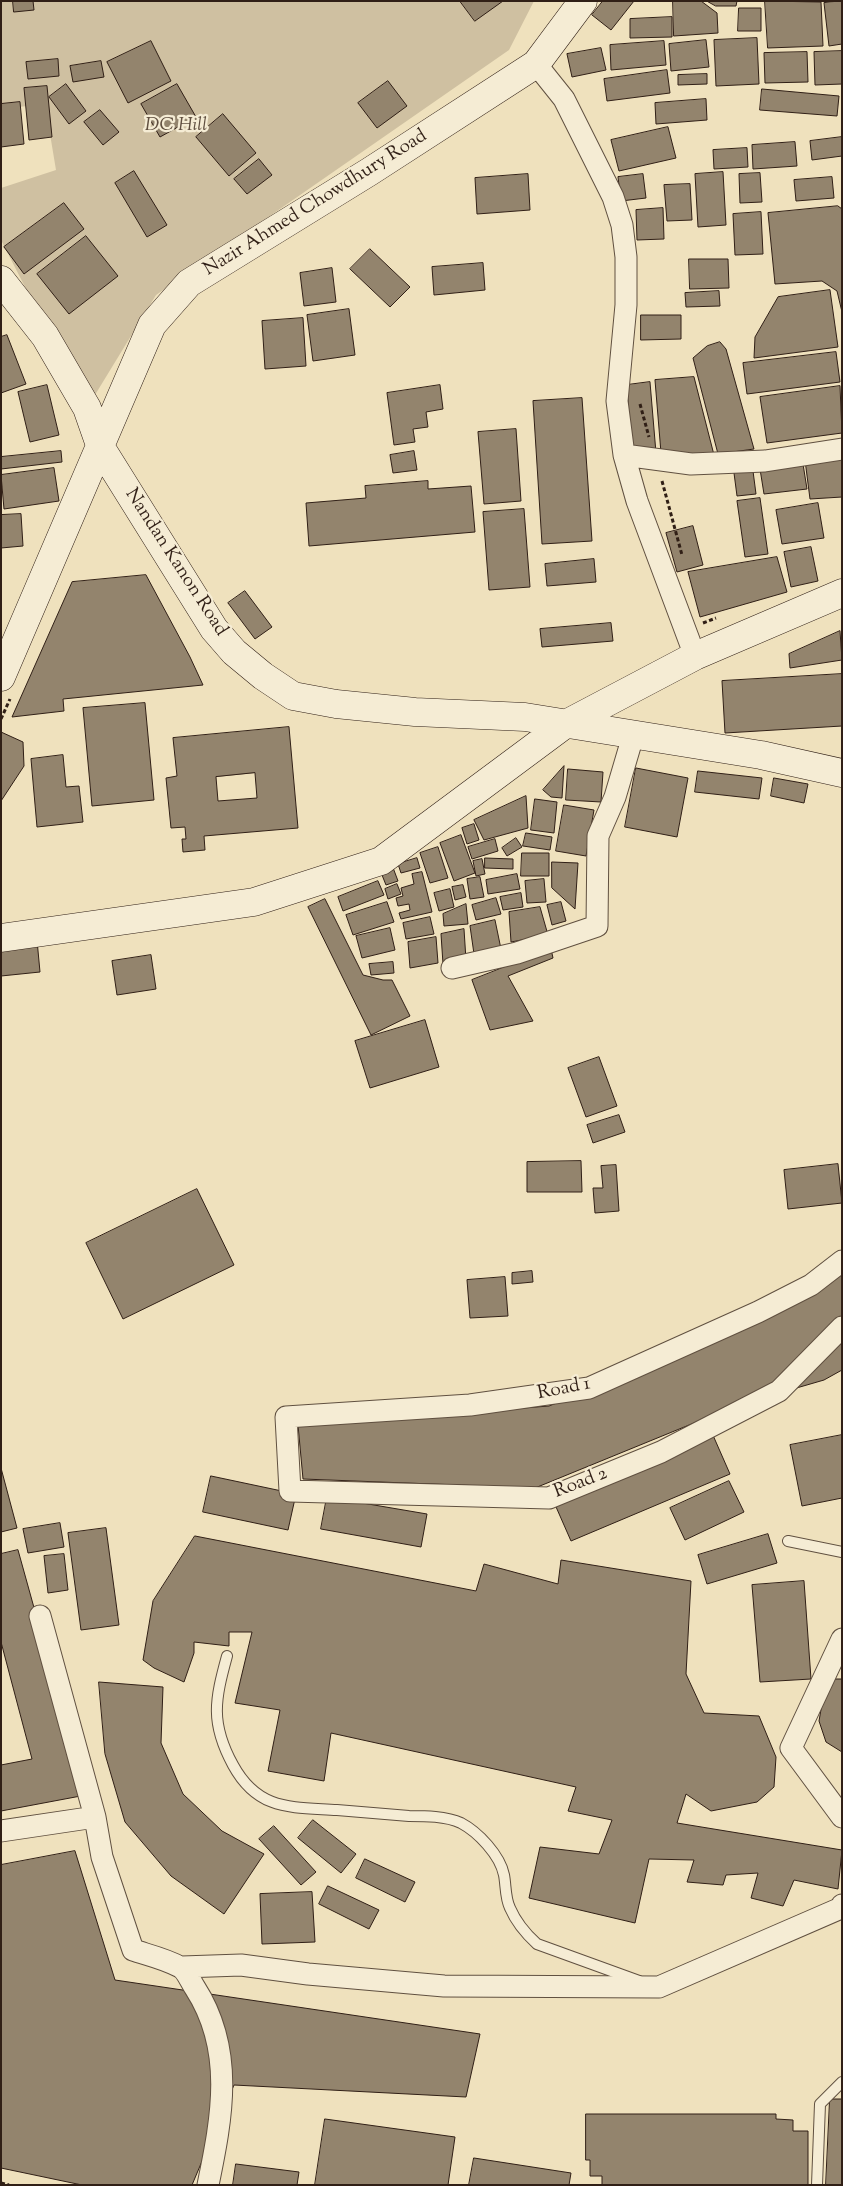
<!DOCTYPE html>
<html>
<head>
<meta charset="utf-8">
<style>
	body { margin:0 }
	#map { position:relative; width:843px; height:2186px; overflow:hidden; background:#efe1bd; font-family:"Sorts Mill Goudy",serif }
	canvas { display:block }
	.frame { position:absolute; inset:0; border:2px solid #301f16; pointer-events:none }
</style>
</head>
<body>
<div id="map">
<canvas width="843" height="2186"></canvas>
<div class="frame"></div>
</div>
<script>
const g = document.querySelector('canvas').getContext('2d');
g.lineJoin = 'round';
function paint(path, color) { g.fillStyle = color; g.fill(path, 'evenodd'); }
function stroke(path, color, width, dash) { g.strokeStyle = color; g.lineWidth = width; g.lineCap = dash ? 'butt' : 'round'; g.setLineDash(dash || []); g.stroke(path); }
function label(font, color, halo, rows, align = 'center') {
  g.font = font + ' "Sorts Mill Goudy",serif'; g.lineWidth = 4.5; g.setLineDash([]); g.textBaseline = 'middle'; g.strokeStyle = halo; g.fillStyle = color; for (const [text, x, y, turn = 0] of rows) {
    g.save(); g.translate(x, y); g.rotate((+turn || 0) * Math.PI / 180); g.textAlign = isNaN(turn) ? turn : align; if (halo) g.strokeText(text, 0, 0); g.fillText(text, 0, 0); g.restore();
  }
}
paint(new Path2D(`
	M1,1H534L509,50L156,295L87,408L1,240V188L56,170L45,104L1,109Z`), '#cfc0a1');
const building = new Path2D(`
	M13,1H33L34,10L14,12Z
	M460,1H503L475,21Z
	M603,1H634L611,30L592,15Z
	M673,1H701L717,13L718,33L674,36Z
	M707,1H737L736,6H716Z
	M765,1L821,2L823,46L768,48Z
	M842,1V44L829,46L824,3Z
	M739,8H761V31H738Z
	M672,17V37L630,38V19Z
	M757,38L759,84L716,86L714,40Z
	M706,40L709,67L671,71L669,44Z
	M151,41L171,81L128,103L107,62Z
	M664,41L666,65L611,70L610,45Z
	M601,48L606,70L572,77L567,54Z
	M842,51V84L815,85L814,52Z
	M807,52L808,82L765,83L764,53Z
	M58,59L59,76L28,79L26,62Z
	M101,61L104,77L73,82L70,66Z
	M667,70L670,93L607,101L604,79Z
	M707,74V84L678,85V75Z
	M388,81L407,106L377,128L358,103Z
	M66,84L86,111L69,124L49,97Z
	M177,84L196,117L160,137L141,104Z
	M47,86L52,137L29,140L24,88Z
	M762,89L839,96L837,116L760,110Z
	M706,99L707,120L656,124L655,103Z
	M20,102L24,144L1,147V104Z
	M100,110L119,132L103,145L84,122Z
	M223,114L256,153L229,176L196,137Z
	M668,127L676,158L619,171L611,140Z
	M842,137V156L812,160L810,141Z
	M795,142L797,166L753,169L752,145Z
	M747,148L748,167L714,169L713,150Z
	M259,159L272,175L247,194L234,179Z
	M134,171L167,225L147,237L115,183Z
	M723,172L726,225L698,227L695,174Z
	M760,173L762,202L740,203L739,174Z
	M528,174L530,210L477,214L475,178Z
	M643,174L646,198L621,201L618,177Z
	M832,177L834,198L796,201L794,180Z
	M690,184L692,220L667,221L664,185Z
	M64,203L84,229L24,274L4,247Z
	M838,206L842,209V312L837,291L822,281L775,284L768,213Z
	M663,208L664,239L637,240L636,210Z
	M761,212L763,254L735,255L733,214Z
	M86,236L118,276L69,314L37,274Z
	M370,249L410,287L390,307L350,269Z
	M689,259H728L729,288L690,289Z
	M483,263L485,290L434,295L432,267Z
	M332,268L336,302L304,306L300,273Z
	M830,290L838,347L754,358L755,337L778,297Z
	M719,291L720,306L686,307L685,293Z
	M349,309L355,355L313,361L307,315Z
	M641,315H681V339L641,340Z
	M303,318L306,366L265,369L262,321Z
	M7,335L26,384L1,393V337Z
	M720,342L726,349L754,449L718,454L693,358L707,346Z
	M836,352L840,382L747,394L743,363Z
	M694,377L714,455L661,453L655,380Z
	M650,382L656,453L631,455L627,385Z
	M47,385L59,435L30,442L18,392Z
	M440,385L443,409L426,412L428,427L413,429L415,442L394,445L387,393Z
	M840,386L842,433L767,443L760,397Z
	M582,398L592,541L542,544L533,401Z
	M516,429L521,501L484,504L478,432Z
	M61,451L62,462L1,469V457Z
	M414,451L417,470L393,473L390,455Z
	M842,455V497L810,499L805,460Z
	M803,464L807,489L764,494L760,469Z
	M54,468L59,501L4,509L1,475Z
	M753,471L756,494L737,496L734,473Z
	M428,481V489L471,486L475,532L309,546L306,503L366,498L365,486Z
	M760,498L768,554L745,557L737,501Z
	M818,503L824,538L782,544L776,510Z
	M524,509L530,587L489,590L483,512Z
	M21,514L23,546L1,548V515Z
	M693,526L703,565L677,572L666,533Z
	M811,547L818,581L791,587L784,552Z
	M777,557L787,592L700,617L688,572Z
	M594,559L596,582L547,586L545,564Z
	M146,575L190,657L203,685L63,699L64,711L12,717L72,582Z
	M245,591L272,627L255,639L228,603Z
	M611,623L613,641L542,647L540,629Z
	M840,631L842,660L790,668L789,654Z
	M842,674V726L725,733L722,681Z
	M145,703L154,800L92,806L83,708Z
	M289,727L298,828L204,836L205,850L183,852L182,839H186L185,827L171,828L166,778L177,776L173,738ZM255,773L257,798L218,801L216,777Z
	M1,732L23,742L24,766L1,801V805Z
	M63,755L66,787L79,786L83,822L37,827L31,759Z
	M564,766L562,798L551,797L543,790Z
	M636,768L688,778L677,837L625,827Z
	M568,769L603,772L601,802L566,800Z
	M698,771L762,778L759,799L695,792Z
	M774,778L808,784L804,803L771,796Z
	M526,796L528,828L484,840L474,820Z
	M535,799L557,802L554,833L531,830Z
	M564,805L594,810L586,856L556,851Z
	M474,824L479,840L467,844L462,828Z
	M526,833L552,837L550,850L523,846Z
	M461,835L475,873L454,881L440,843Z
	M516,838L522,847L507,856L502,848Z
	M495,839L498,851L472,859L468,847Z
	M438,847L448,878L430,883L420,853Z
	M522,853H549V876H521Z
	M417,858L420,868L401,873L398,864Z
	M485,858L513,859V869L485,868Z
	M482,859L485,874L476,876L473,861Z
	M552,862L578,863L575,909L552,888Z
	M392,865L398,881L386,885L380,870Z
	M422,872L432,912L401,919L399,913L410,910L409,904L398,906L396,898L403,896L401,888L414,884L412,874Z
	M517,874L520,889L488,894L486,880Z
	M480,877L484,897L470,899L467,879Z
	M544,879L546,902L527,903L525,881Z
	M378,881L384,895L343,911L338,897Z
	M397,884L401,894L388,899L385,889Z
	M463,885L466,897L455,900L452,887Z
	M450,889L454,907L439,911L434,893Z
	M521,893L523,907L503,910L500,897Z
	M496,898L501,914L476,920L472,905Z
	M325,899L363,975L383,980H392L410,1016L371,1035L308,907Z
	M387,902L394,922L353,935L346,915Z
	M561,902L566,921L552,925L547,905Z
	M466,904L468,924L444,926L443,914Z
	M540,907L548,935L511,942L509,912Z
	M430,917L434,934L406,939L403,923Z
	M495,920L501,949L474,954L470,926Z
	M390,928L395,950L362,958L356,936Z
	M464,929L466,960L443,964L441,934Z
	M436,937L438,963L410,968L408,942Z
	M37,940L40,972L1,976V943Z
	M551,949L553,958L508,976L533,1021L490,1030L472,980Z
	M151,955L156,989L117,995L112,961Z
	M393,962L394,973L371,975L369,964Z
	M425,1020L439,1067L370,1088L355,1041Z
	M599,1057L617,1106L586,1117L568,1068Z
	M619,1115L625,1132L593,1143L587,1125Z
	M581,1161L582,1192H527V1162Z
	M838,1164L842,1203L788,1209L784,1170Z
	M616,1165L619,1211L595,1213L593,1188H603L601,1166Z
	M197,1189L234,1265L123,1319L86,1243Z
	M842,1266V1370L824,1380L738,1405L535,1488L303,1479L298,1425L549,1406L752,1325Z
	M532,1271L533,1282L512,1284V1273Z
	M505,1277L508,1316L470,1318L467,1280Z
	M712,1433L730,1474L571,1541L553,1500Z
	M842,1435V1498L802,1506L790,1445Z
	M1,1468L17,1528L1,1532Z
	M211,1476L296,1494L288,1530L203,1512Z
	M729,1481L744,1512L685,1540L670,1508Z
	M327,1497L427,1514L421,1547L321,1529Z
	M60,1523L64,1547L28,1553L23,1529Z
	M106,1528L119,1625L81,1630L68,1533Z
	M768,1534L777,1563L707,1584L698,1555Z
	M195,1536L476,1591L484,1564L558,1584L561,1560L691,1581L686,1674L704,1713L759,1716L776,1757L774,1787L757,1802L711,1811L686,1794L677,1823L842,1850L838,1889L794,1880L783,1906L751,1898L758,1873L726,1875L723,1885L687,1882L694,1860L649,1859L635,1923L529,1898L540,1847L599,1854L612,1820L568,1811L576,1787L331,1733L324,1781L268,1771L280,1710L235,1703L252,1632H229V1646L194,1642V1653L184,1682L154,1668L143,1660L153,1601Z
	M18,1550L86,1795L1,1811V1765L32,1759L1,1642V1554Z
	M64,1554L68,1590L48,1593L44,1556Z
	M804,1581L811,1679L760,1682L752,1585Z
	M835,1679H842V1752L826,1742L819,1721L823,1698Z
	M99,1682L163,1687L161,1743L183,1794L222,1831L264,1854L224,1914L171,1876L125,1822L105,1754Z
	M313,1820L356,1854L341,1873L298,1838Z
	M274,1826L316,1872L301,1885L259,1839Z
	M75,1851L115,1980L480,2034L466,2097L234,2085L192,2185H82L1,2168V1865Z
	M365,1859L415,1882L405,1902L356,1878Z
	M328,1886L379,1910L369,1929L319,1904Z
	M312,1892L315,1942L262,1944L260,1894Z
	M830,2099H842V2185H826Z
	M586,2114H776V2119L793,2120V2131H808V2185H602V2176H590V2160H586Z
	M325,2119L455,2137L448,2185H315Z
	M474,2158L571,2173L569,2185H469Z
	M236,2164L299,2172L297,2185H233Z`);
paint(building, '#93846d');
stroke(building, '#301f16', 1);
const lane = new Path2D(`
	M788,1541L842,1552
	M227,1656C215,1700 210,1723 233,1765C258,1811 291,1807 337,1810C361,1812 385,1814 409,1816C425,1816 446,1816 461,1823C478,1832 500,1855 504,1875C506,1885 505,1898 510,1908C516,1922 526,1934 537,1944L639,1981
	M817,2185L820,2104L842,2082`);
const street = new Path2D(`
	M536,64L564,99L613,197L622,225L626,257V305L617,401L624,455L637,501L695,656
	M624,455L691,464L765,461L842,449
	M452,968L517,953L597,926L598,836L615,797L633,736
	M842,1261L811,1285L758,1312L589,1388L470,1405L286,1417L290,1491L549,1498L661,1452L779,1391L842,1327
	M40,1616L95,1817
	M842,1639L791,1748L842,1817
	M1,1831L95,1817L102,1857L133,1950C148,1955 166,1959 180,1967C186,1970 191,1982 195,1988C235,2050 222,2117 208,2185
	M182,1967L241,1965L308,1974L444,1986L659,1987L841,1908L842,1905`);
const secondary = new Path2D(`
	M1,280L45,336L87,408L101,448L214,629L234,652L263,676L293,696L336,704L415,712L525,717L761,755L842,773
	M1,677L152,325L189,283L369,172L536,64L583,1
	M1,938L254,902L381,861L564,725L695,656L842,593`);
stroke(lane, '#605040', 12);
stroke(street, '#605040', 23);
stroke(secondary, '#301f16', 29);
stroke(new Path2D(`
	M640,404L649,437
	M662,481L682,555
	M703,623L716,618
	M1,719L10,699
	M1,2183L9,2185`), '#301f16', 3, [4, 2.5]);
stroke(lane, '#f5ecd4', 10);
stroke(street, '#f5ecd4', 21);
stroke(secondary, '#f5ecd4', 28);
label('italic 19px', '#604f40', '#f5ecd4', [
	["DC Hill",176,127]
]);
label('19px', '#301f16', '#f5ecd4', [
	["Nazir Ahmed Chowdhury Road",316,204,-32],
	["Nandan Kanon Road",175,563,57],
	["Road 1",564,1390,-11],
	["Road 2",581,1484,-21]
]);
</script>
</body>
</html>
